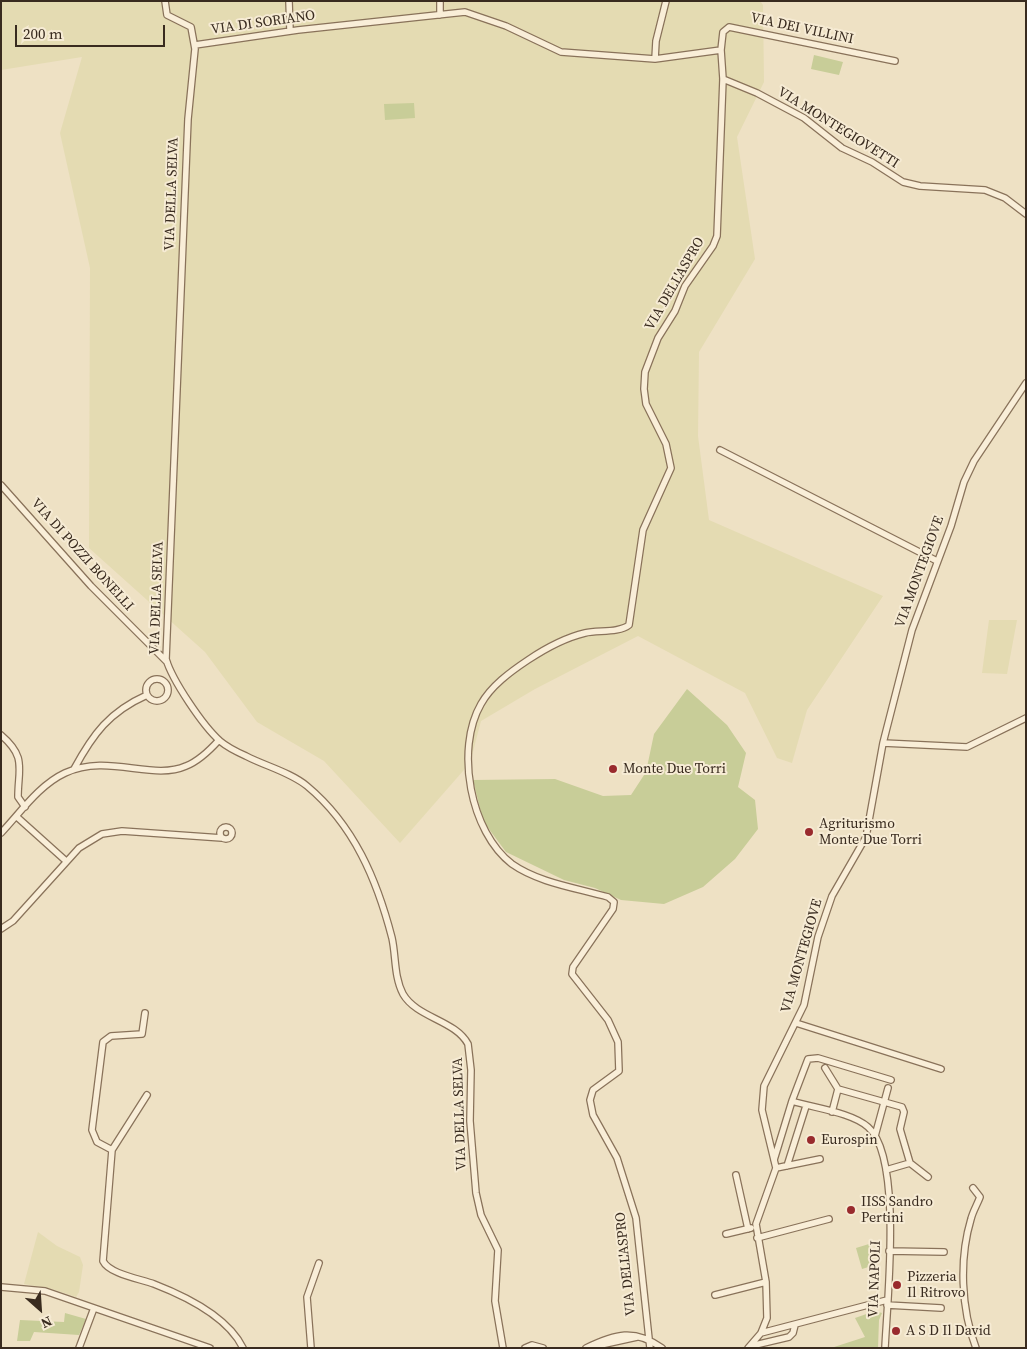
<!DOCTYPE html>
<html>
<head>
<meta charset="utf-8">
<style>
	body { margin:0 }
	#map { position:relative; width:1027px; height:1349px; overflow:hidden; background:#eee1c4; font-family:"Source Serif 4",serif }
	canvas { display:block }
	.frame { position:absolute; inset:0; border:2px solid #392b1f; pointer-events:none }
	.north { position:absolute; left:15px; top:1284px; width:50px; height:50px; -webkit-text-stroke:4px #f6ebd4; paint-order:stroke; rotate:154deg; font-size:14px; font-weight:700; line-height:20px; text-align:center; color:#392b1f }
	.north::after { content:''; display:block; margin:auto; width:18px; height:22px; background:#392b1f; clip-path:polygon(50% 0,100% 100%,50% 72%,0 100%) }
	.scale { position:absolute; left:15px; top:25px; width:150px; height:22px; box-sizing:border-box; border:2px solid #392b1f; border-top:0; padding-left:6px; font-size:15px; line-height:18px; white-space:nowrap; color:#392b1f; -webkit-text-stroke:4px #f6ebd4; paint-order:stroke }
</style>
</head>
<body>
<div id="map">
<canvas width="1027" height="1349"></canvas>
<div class="frame"></div>
<div class="north">N</div>
<div class="scale">200 m</div>
</div>
<script>
const g = document.querySelector('canvas').getContext('2d');
g.lineJoin = 'round';
function paint(path, color) { g.fillStyle = color; g.fill(path, 'evenodd'); }
function stroke(path, color, width, dash) { g.strokeStyle = color; g.lineWidth = width; g.lineCap = dash ? 'butt' : 'round'; g.setLineDash(dash || []); g.stroke(path); }
function label(font, color, halo, rows, align = 'center') {
  g.font = font + ' "Source Serif 4",serif'; g.lineWidth = 4; g.setLineDash([]); g.textBaseline = 'middle'; g.strokeStyle = halo; g.fillStyle = color; for (const [text, x, y, turn = 0] of rows) {
    g.save(); g.translate(x, y); g.rotate((+turn || 0) * Math.PI / 180); g.textAlign = isNaN(turn) ? turn : align; if (halo) g.strokeText(text, 0, 0); g.fillText(text, 0, 0); g.restore();
  }
}
paint(new Path2D(`
	M1,1H760L763,5L764,82L737,137L755,259L699,352L698,436L709,520L883,596L807,710L792,763L777,758L745,693L638,636L535,689L481,721L470,763L400,843L324,761L257,722L205,652L89,548L90,268L60,133L82,57L1,70Z
	M989,620H1017L1007,674L982,673Z
	M38,1232L57,1246L80,1257L83,1265L79,1292L76,1297L52,1289L24,1284Z`), '#e4dbb2');
paint(new Path2D(`
	M814,55L843,62L839,75L811,69Z
	M414,103L415,118L385,120L384,104Z
	M687,689L727,725L746,753L738,787L755,800L758,829L735,859L703,887L664,904L621,900L595,888L564,880L506,852L483,821L473,780L555,779L603,796L631,795L646,772L654,734Z
	M869,1244L875,1265L862,1269L856,1248Z
	M875,1311L882,1313L879,1320L878,1348H831L865,1337L855,1318Z
	M65,1313L86,1319L79,1335L34,1332L30,1341H17L20,1320L64,1322Z`), '#c8cd98');
const minor = new Path2D(`
	M165,1L167,15L191,27L195,49L188,119L166,659C172,680 203,726 220,741C227,747 237,752 246,756C265,766 290,772 307,786C354,825 377,880 392,938C396,956 394,977 403,994C417,1018 455,1020 468,1044L471,1070L470,1121L476,1193L481,1215L498,1250L495,1301L503,1348
	M289,1L290,31
	M440,15V1
	M195,45L298,30L465,12L506,26L561,52L655,59L656,41L666,1
	M721,50L723,32L729,27L895,61
	M723,79L757,93L804,118L842,148L872,162L903,182L920,186L985,190L1005,198L1026,214
	M720,450L937,561
	M1,485L91,586L167,662
	M146 690a11 11 0 1 1 22 0a11 11 0 1 1-22 0Z
	M1,735C27,757 18,769 18,797L25,807
	M883,743L967,747L1026,718
	M74,769C93,734 109,712 147,695
	M17,817L66,861
	M220 833a6 6 0 1 1 12 0a6 6 0 1 1-12 0Z
	M1,833C20,813 39,785 65,773C108,753 152,781 186,766C199,761 210,750 219,740
	M1,929L13,921L79,848L102,834L122,831L222,838
	M145,1013L142,1034L111,1036L103,1042L92,1130L97,1142L112,1150L103,1261C109,1274 141,1279 154,1284C185,1296 228,1317 243,1348
	M796,1023L941,1069
	M825,1068L838,1089L902,1107L904,1112L900,1129L910,1163L928,1177
	M792,1101C813,1108 851,1112 868,1127C903,1157 887,1302 885,1348
	M832,1112L838,1089
	M875,1136L888,1088
	M112,1150L147,1095
	M774,1160L792,1101L808,1059L818,1058L891,1080
	M787,1166L806,1106
	M776,1168L820,1159
	M886,1170L910,1163
	M736,1175L748,1229
	M973,1188L980,1197C977,1205 973,1211 971,1219C959,1259 961,1309 976,1348
	M726,1234L751,1228
	M757,1238L829,1219
	M889,1251L944,1252
	M1,1287L45,1291L210,1348
	M715,1295L766,1282
	M887,1305L941,1308
	M761,1333L887,1300
	M751,1346L789,1337L793,1333L795,1325
	M592,1347L637,1337
	M79,1348L94,1308
	M311,1348L307,1297L319,1263
	M525,1348L532,1345L543,1348
	M586,1348C615,1334 634,1328 662,1348
	M650,1348L636,1218L617,1158L593,1115L590,1100L593,1090L619,1071L618,1042L608,1020L572,974L573,967L613,909L614,902L608,897C577,888 539,883 512,864C470,832 455,749 481,704C491,686 510,672 528,660C546,648 564,638 585,633C598,630 619,633 629,625L643,530L671,468L666,444L646,404L644,389L645,372L658,338L675,311L685,286L713,246L717,236L723,79L721,50L655,59
	M748,1348L761,1333L767,1318L766,1282L756,1224L776,1168L762,1110L764,1086L804,1005L818,937L832,896L866,837L883,743L912,630L951,526L964,482L974,461L1026,383`);
stroke(minor, '#89725a', 8);
stroke(minor, '#f9eed8', 5.5);
for (const [x, y, r, color] of [
	[613,769,5,"#992a2d"],
	[809,832,5,"#992a2d"],
	[811,1140,5,"#992a2d"],
	[851,1210,5,"#992a2d"],
	[897,1285,5,"#992a2d"],
	[896,1331,5,"#992a2d"]
]) { const dot = new Path2D(); dot.arc(x, y, r, 0, 2 * Math.PI); g.fillStyle = color; g.fill(dot); stroke(dot, '#f6ebd4', 2); }
label('14px', '#392b1f', '#f6ebd4', [
	["VIA DI SORIANO",263,23,-8],
	["VIA DEI VILLINI",802,29,12],
	["VIA MONTEGIOVETTI",838,128,32],
	["VIA DELLA SELVA",172,194,-88],
	["VIA DELL'ASPRO",675,284,-60],
	["VIA DI POZZI BONELLI",82,555,48],
	["VIA MONTEGIOVE",920,572,-70],
	["VIA DELLA SELVA",157,598,-88],
	["VIA MONTEGIOVE",802,956,-74],
	["VIA DELLA SELVA",460,1114,-92],
	["VIA DELL'ASPRO",626,1264,-96],
	["VIA NAPOLI",875,1279,-88]
]);
label('14px', '#392b1f', '#f6ebd4', [
	["Monte Due Torri",623,769],
	["Agriturismo",819,824],
	["Monte Due Torri",819,840],
	["Eurospin",821,1140],
	["IISS Sandro",861,1202],
	["Pertini",861,1218],
	["Pizzeria",907,1277],
	["Il Ritrovo",907,1293],
	["A S D Il David",906,1331]
], 'left');
</script>
</body>
</html>
